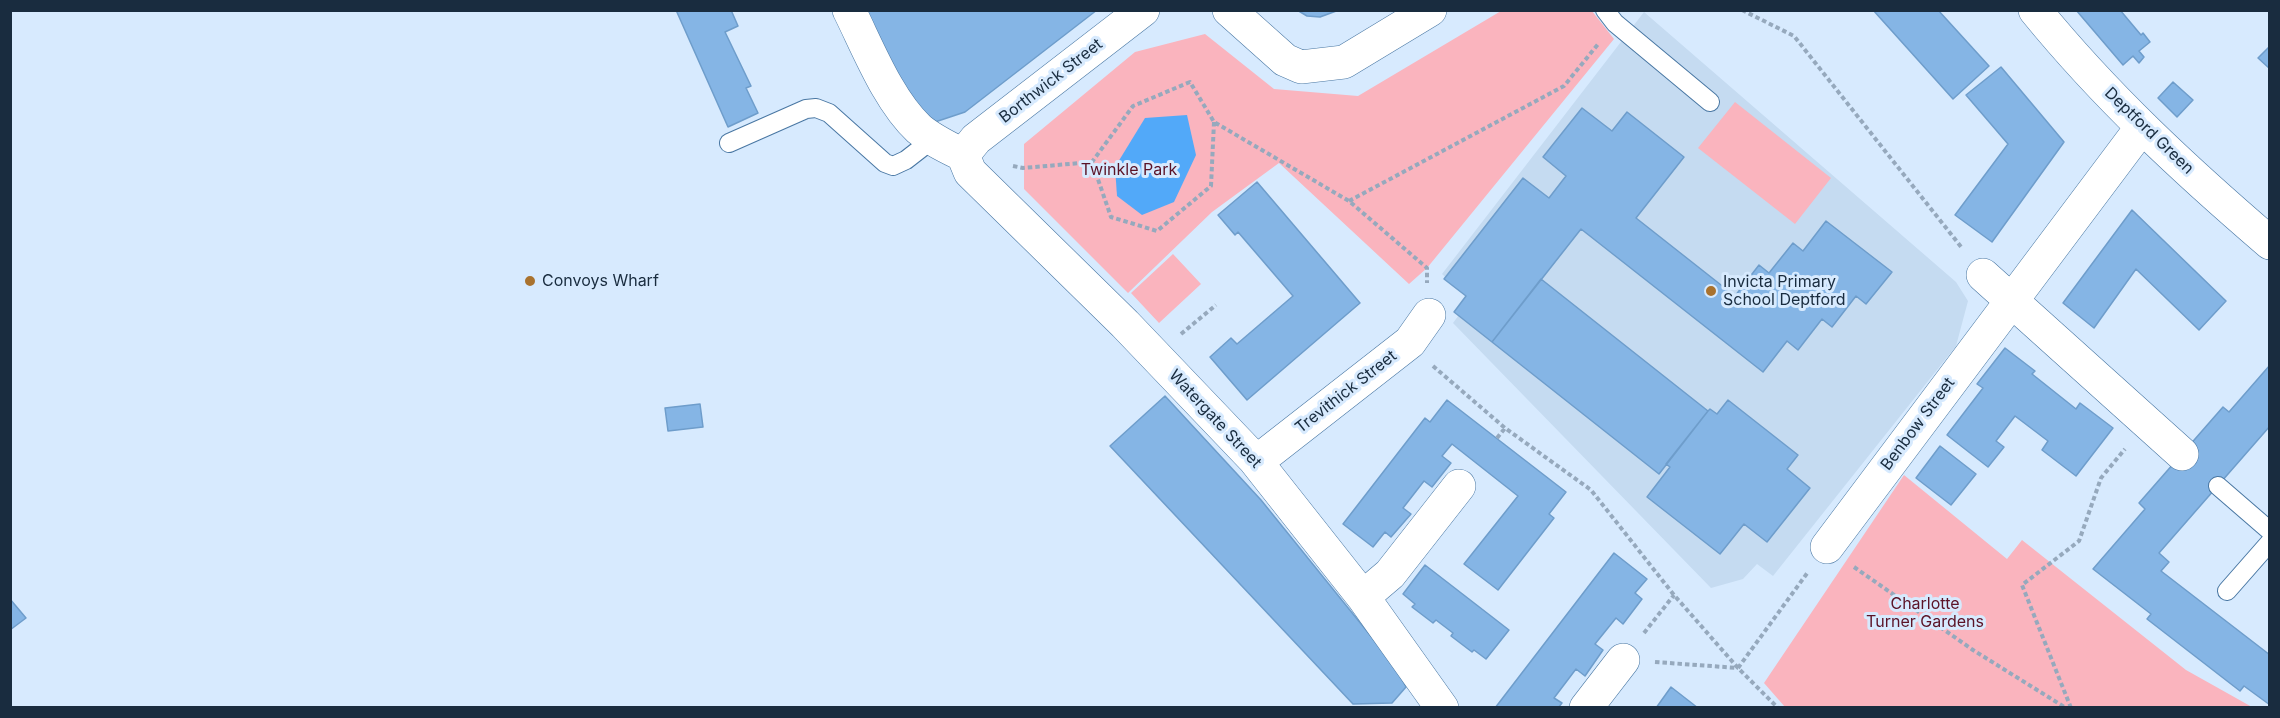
<!DOCTYPE html>
<html>
<head>
<meta charset="utf-8">
<style>
	body { margin:0 }
	#map { position:relative; width:2280px; height:718px; overflow:hidden; background:#d7eafe; font-family:Inter,sans-serif }
	canvas { display:block }
	.frame { position:absolute; inset:0; border:12px solid #192c3f; pointer-events:none }
</style>
</head>
<body>
<div id="map">
<canvas width="2280" height="718"></canvas>
<div class="frame"></div>
</div>
<script>
const g = document.querySelector('canvas').getContext('2d');
g.lineJoin = 'round';
function paint(path, color) { g.fillStyle = color; g.fill(path, 'evenodd'); }
function stroke(path, color, width, dash) { g.strokeStyle = color; g.lineWidth = width; g.lineCap = dash ? 'butt' : 'round'; g.setLineDash(dash || []); g.stroke(path); }
function label(font, color, halo, rows, align = 'center') {
  g.font = font + ' Inter,sans-serif'; g.lineWidth = 6; g.setLineDash([]); g.textBaseline = 'middle'; g.strokeStyle = halo; g.fillStyle = color; for (const [text, x, y, turn = 0] of rows) {
    g.save(); g.translate(x, y); g.rotate((+turn || 0) * Math.PI / 180); g.textAlign = isNaN(turn) ? turn : align; if (halo) g.strokeText(text, 0, 0); g.fillText(text, 0, 0); g.restore();
  }
}
paint(new Path2D(`
	M1644,12L1956,282L1968,301L1956,346L1773,576L1757,564L1743,579L1711,588L1453,323L1470,300L1442,274Z`), '#c5dbf1');
paint(new Path2D(`
	M1501,11H1592L1614,39L1427,268L1409,284L1279,163L1212,212L1128,293L1024,189V144L1135,52L1205,34L1274,89L1358,96Z
	M1735,102L1831,178L1795,224L1698,148Z
	M1173,254L1201,284L1159,323L1131,293Z
	M1904,475L2007,559L2022,540L2186,670L2252,707H1785L1764,683Z`), '#fab4be');
paint(new Path2D(`
	M1187,115L1196,155L1174,202L1142,215L1117,196L1115,167L1145,118Z`), '#52a9f9');
const building = new Path2D(`
	M676,10H731L738,26L725,32L751,86L746,88L758,113L728,127Z
	M854,10H1097L965,112L926,125Z
	M1297,10H1339L1320,17L1307,16Z
	M1873,10H1938L1989,66L1953,99Z
	M2076,10H2120L2141,35L2143,33L2150,42L2139,51L2144,57L2139,63L2133,56L2123,65Z
	M2270,46V69L2258,58Z
	M2001,67L2064,142L1992,242L1955,215L2008,144L1966,95Z
	M2173,82L2193,100L2177,117L2158,98Z
	M1582,108L1612,131L1627,112L1684,157L1636,218L1735,296L1759,265L1769,273L1793,243L1803,251L1826,221L1892,272L1866,304L1856,296L1832,327L1822,319L1798,350L1787,341L1763,372L1581,229L1492,342L1454,312L1466,296L1444,279L1523,178L1549,198L1566,176L1543,157Z
	M1257,182L1360,303L1247,400L1210,357L1231,338L1237,344L1293,296L1238,232L1235,235L1218,215Z
	M2132,210L2226,301L2199,330L2136,269L2094,328L2063,303Z
	M1541,279L1708,411L1659,474L1492,342Z
	M2005,348L2035,371L2032,374L2076,409L2080,403L2113,428L2076,476L2042,450L2048,441L2015,416L1996,441L2004,447L1988,467L1947,435L1983,388L1977,384Z
	M2270,365V426L2159,553L2169,562L2161,571L2270,655V705L2244,686L2240,691L2147,619L2151,614L2093,569L2145,509L2139,503L2223,407L2229,412Z
	M1165,396L1261,500L1395,666L1406,687L1392,703L1353,704L1110,446Z
	M1447,400L1566,492L1549,514L1554,518L1498,590L1464,564L1518,496L1452,444L1442,456L1451,463L1432,487L1424,481L1403,508L1411,514L1391,537L1385,532L1373,547L1343,524L1425,418L1430,422Z
	M1728,400L1798,455L1787,469L1810,488L1767,542L1744,524L1720,554L1647,497L1670,467L1666,464L1708,411L1710,409L1717,414Z
	M700,404L703,427L668,431L665,408Z
	M1940,446L1976,474L1951,505L1916,478Z
	M1614,553L1647,579L1635,593L1642,599L1623,624L1616,618L1595,644L1603,650L1585,676L1576,669L1554,698L1562,703L1558,708H1495Z
	M1425,565L1509,630L1486,659L1474,650L1472,652L1451,636L1453,633L1436,620L1433,623L1412,607L1415,604L1403,594Z
	M10,599L26,618L10,630Z
	M1671,687L1698,708H1656Z`);
paint(building, '#85b5e5');
stroke(building, '#6e9dcb', 1.5);
const service = new Path2D(`
	M1605,10L1615,23L1710,102
	M729,143L806,109L816,108L829,113L885,163L893,166L906,160L933,139
	M2218,486L2270,531
	M2227,591L2270,542`);
const minor = new Path2D(`
	M849,10C868,48 888,100 919,129C932,140 947,147 963,155
	M1229,10L1285,60L1301,67L1344,62L1430,10
	M2035,10C2105,96 2186,171 2270,243
	M963,155L970,172L1125,324L1254,459L1363,597L1442,708
	M963,155L976,139L1143,10
	M1983,275L2182,454
	M1254,459L1264,456L1410,342L1429,315
	M1827,547L2142,127
	M1363,597L1390,574L1459,486
	M1586,708L1623,660`);
stroke(service, '#4977a3', 20);
stroke(minor, '#4977a3', 34);
stroke(new Path2D(`
	M1742,10L1794,36L1962,248
	M1214,122L1211,186L1157,231L1111,217L1092,162L1133,106L1190,82L1214,122L1349,201L1427,268V283
	M1013,166L1023,168L1092,162
	M1349,201L1564,86L1599,43
	M1181,334L1216,305
	M1433,366L1505,428L1591,490L1674,595L1738,668L1778,708
	M1497,438L1505,428
	M1854,567L1973,650L2066,708
	M1644,633L1674,595
	M1655,662L1738,668
	M1738,668L1808,572
	M2071,708L2022,585L2079,541L2101,478L2125,449`), '#96a9bd', 4, [4.5, 3]);
stroke(service, '#fff', 18);
stroke(minor, '#fff', 33);
for (const [x, y, r, color] of [
	[530,281,6,"#a9722e"],
	[1711,291,6,"#a9722e"]
]) { const dot = new Path2D(); dot.arc(x, y, r, 0, 2 * Math.PI); g.fillStyle = color; g.fill(dot); stroke(dot, '#d7eafe', 2); }
label('16px', '#192c3f', '#d7eafe', [
	["Borthwick Street",1051,81,-38],
	["Deptford Green",2149,131,44],
	["Trevithick Street",1346,392,-38],
	["Watergate Street",1215,419,47],
	["Benbow Street",1918,424,-53]
]);
label('16px', '#5b1327', '#d7eafe', [
	["Twinkle Park",1129,170],
	["Charlotte",1925,604],
	["Turner Gardens",1925,622]
]);
label('16px', '#192c3f', '#d7eafe', [
	["Convoys Wharf",542,281],
	["Invicta Primary",1723,282],
	["School Deptford",1723,300]
], 'left');
</script>
</body>
</html>
